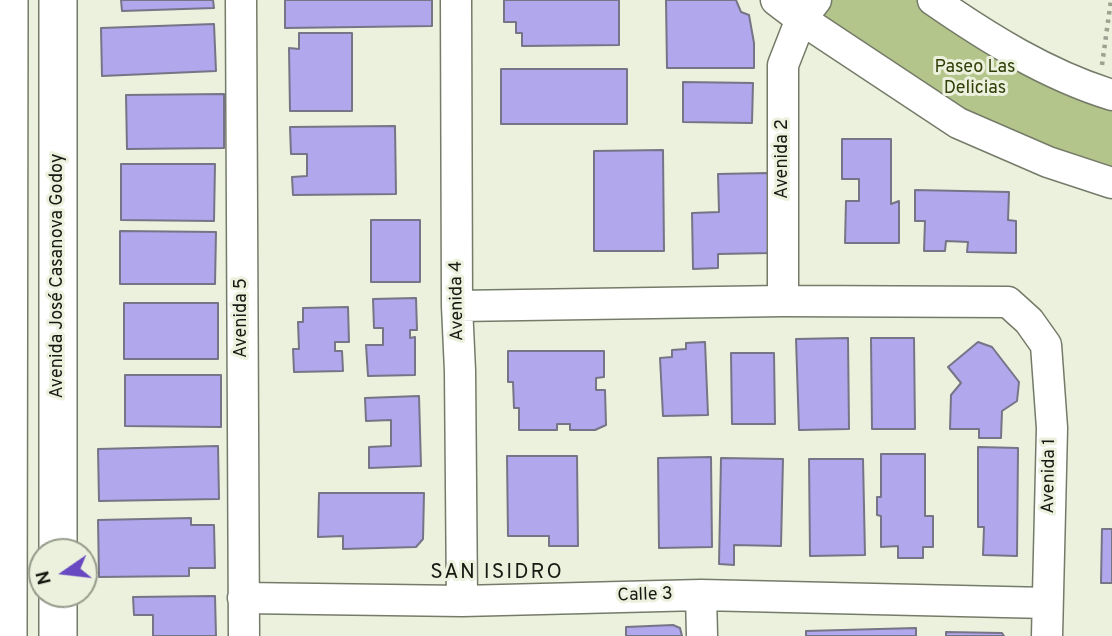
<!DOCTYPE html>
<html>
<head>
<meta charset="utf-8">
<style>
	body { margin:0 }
	#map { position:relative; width:1112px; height:636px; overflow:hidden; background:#ebf1dd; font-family:Overpass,sans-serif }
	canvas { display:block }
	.north { position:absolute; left:28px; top:538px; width:70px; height:70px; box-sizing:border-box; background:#ebf1dd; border:2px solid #969b8c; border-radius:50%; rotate:256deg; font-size:19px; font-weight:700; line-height:28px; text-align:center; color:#171912 }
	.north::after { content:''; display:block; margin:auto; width:24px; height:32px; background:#6849c2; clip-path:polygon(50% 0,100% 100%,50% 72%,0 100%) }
</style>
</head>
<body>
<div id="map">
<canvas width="1112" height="636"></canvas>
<div class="north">N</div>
</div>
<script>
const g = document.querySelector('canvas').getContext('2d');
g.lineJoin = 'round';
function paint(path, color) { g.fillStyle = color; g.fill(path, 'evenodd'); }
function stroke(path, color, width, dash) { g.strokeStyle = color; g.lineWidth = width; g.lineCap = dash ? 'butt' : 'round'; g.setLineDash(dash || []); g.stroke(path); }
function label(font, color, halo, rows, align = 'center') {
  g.font = font + ' Overpass,sans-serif'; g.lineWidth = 6; g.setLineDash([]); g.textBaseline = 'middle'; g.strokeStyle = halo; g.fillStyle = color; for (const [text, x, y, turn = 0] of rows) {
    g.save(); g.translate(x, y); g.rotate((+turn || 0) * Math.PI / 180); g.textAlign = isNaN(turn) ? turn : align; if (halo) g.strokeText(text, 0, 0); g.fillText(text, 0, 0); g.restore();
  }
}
paint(new Path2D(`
	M776,0H938L1112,95V183L1048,162Z`), '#b4c58b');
const building = new Path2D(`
	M121,0H213L214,8L122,11Z
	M285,0H432V26L285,28Z
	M504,0H619V45L522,46V33H516V22H504Z
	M666,0H736L741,12L749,15L754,43V68H667Z
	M214,24L216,71L102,76L101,28Z
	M299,33H352V111H290L289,48L299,49Z
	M501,69H627V124H501Z
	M683,82L753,83L752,123L683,122Z
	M224,94V148L127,149L126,95Z
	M395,126L396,194L293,195L292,177L307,176V154H291L290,127Z
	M842,139H891V204L899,201V243H845L846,201H859V179H842Z
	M663,150L664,251H594V151Z
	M121,164H215L214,221L121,220Z
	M769,173L771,253L718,254V268L693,269L692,213L719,212L718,174Z
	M915,190L1009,192L1008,220L1016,221V253L967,252L968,242L946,241L945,251H924L925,221H915Z
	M371,220H420V282H371Z
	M120,231L216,232L215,284H120Z
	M416,298L417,330H410V338L415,337V375L368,376L366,345H383V328H374L373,299Z
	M124,303H218V359H124Z
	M348,307L349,342H335V351H342L343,371L294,372L293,349H299L298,322H303V308Z
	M848,338L849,429L799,430L796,339Z
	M871,338H914L915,429H872Z
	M705,342L708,415L663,416L660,358L672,357V350L686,349V343Z
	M978,342L992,347L1019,382L1017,401L1002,411L1001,438H979V429H950L951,395L961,383L948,367Z
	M508,351H604V377L596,378V390H605L606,425L595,430H570V424H557V430H519V408H514L513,382H508Z
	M731,353H774L775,424H732Z
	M125,375H221V427L125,426Z
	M419,396L421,466L369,468V447L391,446V420L366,421L365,398Z
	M218,446L219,499L99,501L98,449Z
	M978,447L1018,448L1017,556L983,555L984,527H978Z
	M881,454H925V516H933V547H923V558H898V546L881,547V516L877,515V497H881Z
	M507,456H577L578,546H549V536H508Z
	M711,457L712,547L659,548L658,458Z
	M721,458L783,459L781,546L734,545V565L719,564Z
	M809,459H863L865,555L810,556Z
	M319,493H424L423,539L416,547L343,549V536L318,537Z
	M191,518V525H214L215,568H189V576L99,577L98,520Z
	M1102,529H1112V583H1101Z
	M215,596L216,636H153V615H134L133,597Z
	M673,625L680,628L682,636H626V627Z
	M916,628V636H806V631Z
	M946,632L1002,633L1004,636H946Z`);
paint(building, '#b0a7ec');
stroke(building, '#767486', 2);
const minor = new Path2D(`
	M241,0L244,636
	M456,0L457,306L460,371L462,601
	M776,0L801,19L958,123L1048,162L1112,183
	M933,0C988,38 1047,75 1112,95
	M783,301V65L801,19L816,0
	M457,306L783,301L1008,302L1029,321L1046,345L1052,428L1047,636
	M701,595L702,636
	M243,598L462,601L701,595L1047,603`);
const tertiary = new Path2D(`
	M58,0V552
	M58,594V636
	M8,636L9,0`);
stroke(minor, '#757b69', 33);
stroke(tertiary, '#757b69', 40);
stroke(new Path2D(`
	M1102,65L1111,0`), '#9ca192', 4.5, [3.5, 5]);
stroke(minor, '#fff', 30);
stroke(tertiary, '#fff', 37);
label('18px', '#323e07', '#ebf1dd', [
	["Paseo Las",975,68],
	["Delicias",975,89]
]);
label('18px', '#171912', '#ebf1dd', [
	["Avenida 2",783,159,-90],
	["Avenida José Casanova Godoy",58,276,-90],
	["Avenida 4",458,301,-91],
	["Avenida 5",242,318,-90],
	["Avenida 1",1050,476,-89],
	["Calle 3",645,596,-2]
]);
g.letterSpacing = '2px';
label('21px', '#171912', '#ebf1dd', [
	["SAN ISIDRO",497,574]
]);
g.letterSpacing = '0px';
</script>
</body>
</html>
